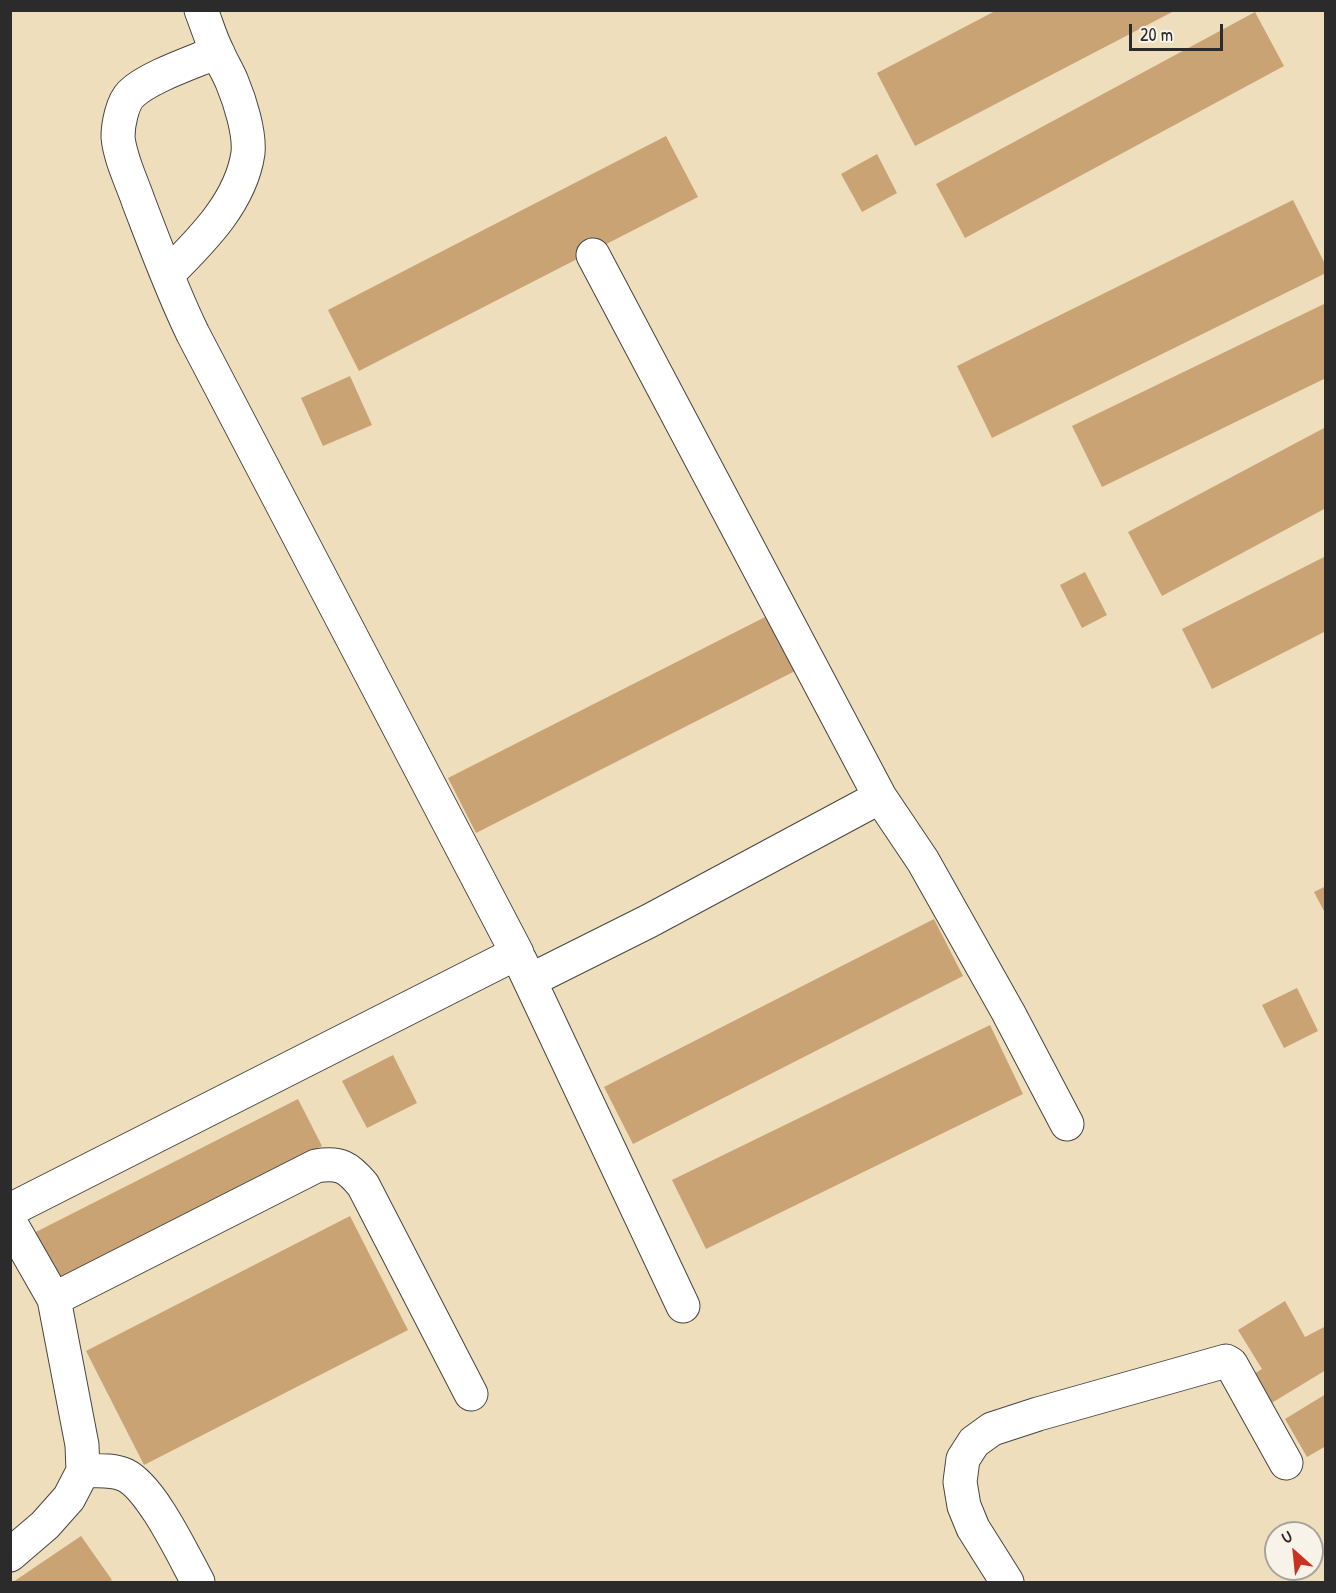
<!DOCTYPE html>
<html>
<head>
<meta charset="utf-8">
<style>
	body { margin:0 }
	#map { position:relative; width:1336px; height:1593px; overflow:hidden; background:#eedebc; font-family:"Patrick Hand",sans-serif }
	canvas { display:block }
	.frame { position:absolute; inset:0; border:12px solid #2b2b2b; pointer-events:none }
	.north { position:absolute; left:1264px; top:1521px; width:60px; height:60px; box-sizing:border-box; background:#f7f3e8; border:2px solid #a5a39c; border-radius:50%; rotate:333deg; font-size:16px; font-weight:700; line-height:24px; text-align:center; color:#2b2b2b }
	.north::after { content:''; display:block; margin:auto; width:21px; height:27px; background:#c8321e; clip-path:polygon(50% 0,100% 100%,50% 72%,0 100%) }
	.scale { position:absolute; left:1129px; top:24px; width:94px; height:27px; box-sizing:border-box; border:3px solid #2b2b2b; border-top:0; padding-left:8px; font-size:18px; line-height:21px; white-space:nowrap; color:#2b2b2b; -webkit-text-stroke:4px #f7f3e8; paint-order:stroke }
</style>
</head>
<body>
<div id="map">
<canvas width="1336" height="1593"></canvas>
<div class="frame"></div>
<div class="north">U</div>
<div class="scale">20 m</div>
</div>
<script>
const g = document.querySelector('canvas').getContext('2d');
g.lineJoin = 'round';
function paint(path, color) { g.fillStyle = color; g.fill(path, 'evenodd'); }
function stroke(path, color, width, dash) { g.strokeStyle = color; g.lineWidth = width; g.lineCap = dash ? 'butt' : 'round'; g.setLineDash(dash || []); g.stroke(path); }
paint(new Path2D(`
	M997,10H1176L915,146L877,73Z
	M1255,12L1284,66L965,238L936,184Z
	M666,136L698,197L359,371L328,310Z
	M877,154L897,193L862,212L841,174Z
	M1293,200L1326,266V273L992,438L957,366Z
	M1326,303V378L1102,487L1072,426Z
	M350,376L372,425L323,446L301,398Z
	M1326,427V508L1162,596L1128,532Z
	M1326,556V631L1212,689L1182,629Z
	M1085,572L1107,615L1082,628L1060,585Z
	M773,613L801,668L476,833L448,778Z
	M1326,886V915L1314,892Z
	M934,919L963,976L633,1144L604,1087Z
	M1297,988L1318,1031L1284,1048L1262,1005Z
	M990,1025L1023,1094L706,1249L672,1180Z
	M393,1055L417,1103L367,1128L342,1081Z
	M298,1099L322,1146L52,1284L28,1236Z
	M350,1216L408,1330L144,1465L86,1351Z
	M1285,1301L1305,1337L1326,1326V1370L1270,1404L1252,1375L1262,1369L1238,1330Z
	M1326,1394V1446L1307,1457L1285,1419Z
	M81,1536L112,1580L108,1582H13Z`), '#caa375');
const minor = new Path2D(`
	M593,255L880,797
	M168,274C201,241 241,202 248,153C250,133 240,101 232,82C228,72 222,63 218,53C211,40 207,25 201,10
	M520,960L683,1306
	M531,980L649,921L880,797L923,861L1008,1012L1067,1124
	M10,1210L517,953L193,334C172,291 156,247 139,203C132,182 120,159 118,137C118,125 122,103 131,94C148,77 194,62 217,52
	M10,1222L54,1299
	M83,1471C97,1471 112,1469 125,1475C152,1488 183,1555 198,1582
	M10,1555L45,1525L69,1498L83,1471L82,1445L54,1299L316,1166C340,1162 348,1167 363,1185L471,1394
	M1007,1582L973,1528L964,1506L960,1482L963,1459L974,1442L992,1429L1038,1414L1226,1361L1231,1364L1286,1463`);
stroke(minor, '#484641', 35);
stroke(minor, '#fff', 33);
</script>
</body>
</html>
